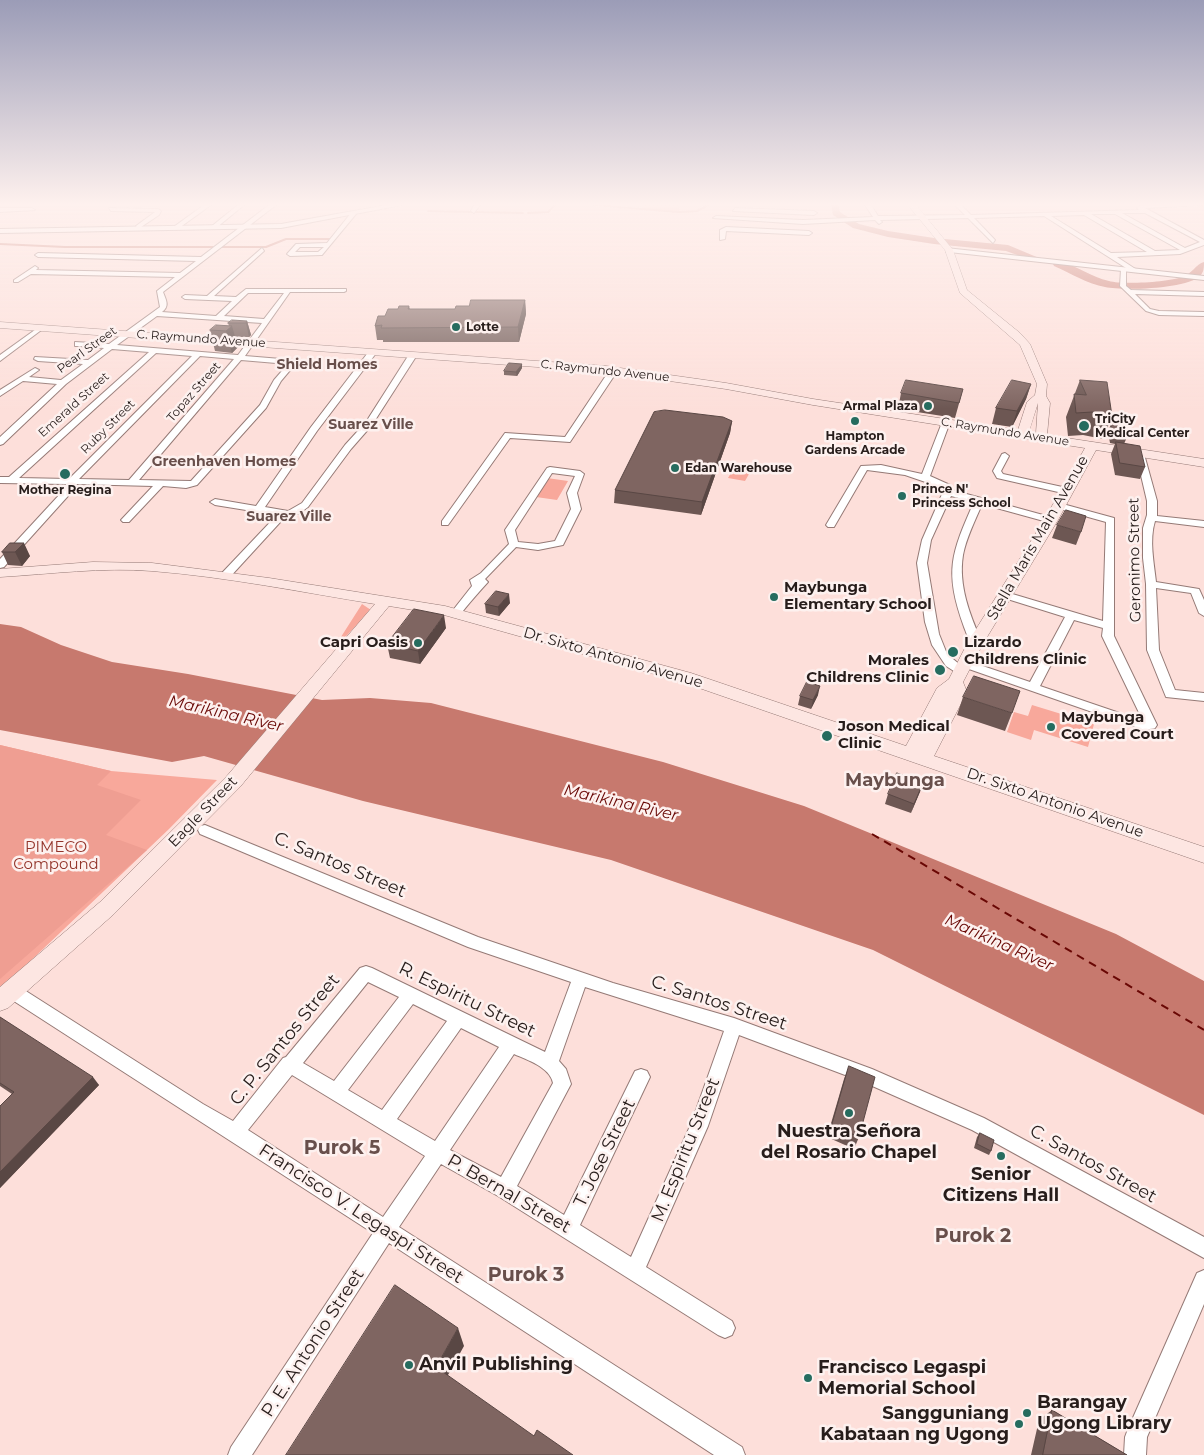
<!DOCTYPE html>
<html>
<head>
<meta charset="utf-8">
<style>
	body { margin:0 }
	canvas { display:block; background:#fddfda }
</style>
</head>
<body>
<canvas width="1204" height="1455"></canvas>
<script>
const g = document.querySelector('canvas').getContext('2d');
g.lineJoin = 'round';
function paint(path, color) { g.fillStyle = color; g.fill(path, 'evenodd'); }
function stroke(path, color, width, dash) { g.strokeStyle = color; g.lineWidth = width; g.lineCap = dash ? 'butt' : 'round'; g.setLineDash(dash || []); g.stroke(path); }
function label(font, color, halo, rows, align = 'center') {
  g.font = font + ' Montserrat,sans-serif'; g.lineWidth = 5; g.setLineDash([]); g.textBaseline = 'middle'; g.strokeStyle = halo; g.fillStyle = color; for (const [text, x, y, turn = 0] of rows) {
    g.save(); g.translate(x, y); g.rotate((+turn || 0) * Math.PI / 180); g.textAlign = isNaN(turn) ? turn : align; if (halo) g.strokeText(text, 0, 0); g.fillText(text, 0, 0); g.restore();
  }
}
paint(new Path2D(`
	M642,205H678L680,212L626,209L642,208Z
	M736,464L753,467L745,481L728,478Z
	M547,478L568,481L557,500L536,497Z
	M362,604L371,610L332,651Z
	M1032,705L1094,724L1088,747L1034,730L1031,740L1007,732L1014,712L1028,716Z
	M0,745L111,771L217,780L169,829L0,990Z`), '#f8a89b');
paint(new Path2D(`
	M0,745L111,771L97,785L141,800L106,835L147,850L0,979Z`), '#ef9e92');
paint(new Path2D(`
	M0,624L21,627L61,645L112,662L188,674L322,700L370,698L431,703L663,762L804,806L1116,934L1204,981V1115L873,950L611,860L363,801L204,756L172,762L0,730Z`), '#c7796e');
stroke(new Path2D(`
	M594,205L679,212L697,211L708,205
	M428,211L523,213
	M528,213L548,212L555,205
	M0,244L65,247H213
	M222,247H266L286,239H332`), '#c7796e', 2);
paint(new Path2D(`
	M831,205H839L840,212L859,224L888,231L934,238L1008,245L1039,258L1034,261L1006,251L934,244L888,237L853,228L833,215Z
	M1058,261C1076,265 1091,277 1109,281C1123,285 1169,282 1182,277C1192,274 1196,264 1204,262C1204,267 1204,272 1200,276C1187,289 1123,291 1105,287C1088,284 1070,273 1054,266L1053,264Z`), '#c7796e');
stroke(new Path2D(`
	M872,834L1204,1030`), '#690704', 2, [8, 6]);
const minor = new Path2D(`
	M204,205H211L179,228H175V226Z
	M238,205H244L216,228H212V226Z
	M269,205H276L163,292C166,300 170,306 162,312L216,316L232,301L185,299L182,297L185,295L207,296L262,248L264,251L214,296L236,297L246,289H346V291L344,292H290L245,356L293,360L297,362L281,381L266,408L197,485L186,488L163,486L129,522H123L121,520L153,486L75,484L68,496L4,567L0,568V559L61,493L66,484L0,483V477H9L149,352L112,349L66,384L3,444L0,445V437L57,384L23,381L0,396V390L35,368L39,370L29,377L61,380L83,364L38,361L34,359L35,357L88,360L104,348L78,346H75V342L109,344L160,307L157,291L175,277L31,274L18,282H14V280L35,266L38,268L36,270L180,273L196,261L38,257L35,255L38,253L201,257ZM248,293H284L264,319L224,316ZM157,316L262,323L238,355L117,345ZM156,353L192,356L69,479L19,478ZM200,356L234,359L129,480L79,479ZM241,360L288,364L274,380L260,405L191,481L139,480Z
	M474,205H480L474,213L471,211Z
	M865,205H871L878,216L965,215L955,205H961L971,215L1139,210L1137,208L1141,205H1202L1145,208L1204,240V245L1180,254L1117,257L1137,270L1134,272L1126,268V286L1131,290L1204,292V296L1135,294L1150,309L1159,311L1204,312V316L1159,315L1146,311L1120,286L1121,269L1126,268L1044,216L974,218L995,240L993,243L968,218L880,220L882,222L879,224L875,220L803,224L713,218L716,216L803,220L873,217ZM1122,213H1145L1200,242L1185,248ZM1091,214H1115L1180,250L1155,251ZM1084,215L1147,252L1111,253L1051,216Z
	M0,208H32L35,210L0,212Z
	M109,208L158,209L161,211L159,215L138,229L136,226L155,212L111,211Z
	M735,208L814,211L817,213L814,215L733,211Z
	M351,213L356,214L322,255L290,256L287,254L296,244L327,243ZM300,247H324L318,252H295Z
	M726,227L809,231L812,233L809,235L726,231L725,239L720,240V230Z
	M39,327L44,328L0,361V355Z
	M370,350L377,352L317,431L265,507L288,511L302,503L345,445L366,422L410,353L417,355L372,425L351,449L308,507L300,513L284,518L229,578H221L220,576L221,574L277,515L215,505L210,502L215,499L256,506L311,427Z
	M611,368L618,370L570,442L510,438L448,525H442V521L505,433L565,437Z
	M943,420L950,422L930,476L950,485L952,490L1054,518L1056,520L1051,523L982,504C975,521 966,538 963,555C958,585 970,616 982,642L976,645C969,644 967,634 964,627C944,571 951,554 974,502L951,496L931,540L927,563L939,634L947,654L959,664L965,660L1030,682L1065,617L1001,597L1000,595L1001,593H1009L1103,621L1106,522L1056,508L1054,506L1059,503L1114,518V636L1157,725L1155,728L1145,730L1141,729L966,668L965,673H957L946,666L932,645L925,622L917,563L922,540L943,492V488L905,475L867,470L834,527H828L826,525L861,466L881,465L922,474ZM1074,620L1103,628L1102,636L1143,721L1040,686Z
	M1140,451L1144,454L1157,501V516L1204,521V527L1155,521C1149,540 1154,563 1156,582L1199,589L1204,600V616L1199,613L1191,593L1156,588L1159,650L1175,690L1204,693V701L1166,697L1147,650L1146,584L1143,558V528L1147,515V501L1136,454Z
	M1005,453L1009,456L1001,471L1003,474L1067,488L1072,491L1067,494L997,478L993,471L1002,454Z
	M550,467L580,471L584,474L577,493L581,509L563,545L538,550L516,547L485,579L488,582C478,593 468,604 459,616H451L450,614L472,586L470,580L481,573L509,544L505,530L547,468ZM552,473L575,476L567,493L571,509L555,541L538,544L518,542L515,530Z
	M205,825L478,937L613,983L734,1018L872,1069L984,1118L1204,1237V1258L972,1130L861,1081L739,1035L708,1126L646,1267L732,1321L735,1328L732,1335L725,1338L718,1335L498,1196L441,1164L399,1227L742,1447L745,1455H714L389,1243L252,1455H228L231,1447L373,1233L6,996L4,991L6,986L12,984L18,986L203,1104L233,1121L283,1058L286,1057L360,968L366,966L372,968L545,1052L571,982L468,947L200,834L198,830L200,826ZM368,982L399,997L334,1081L303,1063ZM585,987L724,1031L691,1124L631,1257L580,1225L650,1077L647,1071L641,1069L635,1071L564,1215L517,1186L571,1084L566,1069L559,1061ZM413,1004L447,1021L382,1110L348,1090ZM461,1028L499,1047L435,1141L397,1119ZM514,1054C527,1060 550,1067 553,1083L501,1177L450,1150ZM292,1075L425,1156L383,1217L248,1130Z
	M1204,1270V1304L1147,1437L1146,1455H1124L1125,1437L1128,1429L1197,1273Z`);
const tertiary = new Path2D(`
	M387,205H402L281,228L0,233V229L281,224Z
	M946,248L1204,276V280L949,252H946Z`);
const secondary = new Path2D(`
	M908,205H916L953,250L967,290L1020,333L1030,344L1047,384L1046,396L1050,403L1047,435L1204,459V467L1096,450L1058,520L984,642L963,682L967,692L934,756L1204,847V863L679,681L444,615L389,606L240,787L114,914L8,1008L0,1011V987L100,902L226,777L375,604C301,592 227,577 152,571C102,567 51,574 0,577V569L93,562L152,563L269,578L445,606L691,673L906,746L937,688L949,679L968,642L1044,520L1085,448L813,405L726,389L606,372L0,328V322L606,366L726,383L813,399L1018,430L1027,402L1035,395L1037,384L1020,345L960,293L945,250ZM1038,403L1036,433L1029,432Z`);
stroke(minor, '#957a76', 2);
stroke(tertiary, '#957a76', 2);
stroke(secondary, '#957a76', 1);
paint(minor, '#fff');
paint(tertiary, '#fff');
paint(secondary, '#fde6e2');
paint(new Path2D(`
	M525,300L526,314L519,342H383V340H377L375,326L385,316L398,309L409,306L410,309H455L469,306Z
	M247,321L251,335L249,337H235L238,347L232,353L215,351L210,330L229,326L228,323Z
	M522,368L517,376L504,375V371Z
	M1080,380L1112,416L1103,439L1083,435L1068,436L1066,417Z
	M1031,384L1026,399L1012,427L992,424L996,408Z
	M963,389L955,418L898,409L901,393Z
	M732,421L730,433L701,515L614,503L615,490Z
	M1111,424L1127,437L1124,444L1145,467L1140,479L1115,475L1111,454L1115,444L1110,443L1108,432Z
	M1057,525L1081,532L1076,545L1052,538Z
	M10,543L30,556L22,566L8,565L2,552Z
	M510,603L499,616L486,613L485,604Z
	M446,628L420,664L390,658L387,644Z
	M818,695L811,709L798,705L800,696Z
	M963,697L1012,713L1005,731L957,715Z
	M923,783L911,813L885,804L888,794Z
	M0,1017L99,1085L0,1188V1106L12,1094L0,1086Z
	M849,1066L859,1137L854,1149L827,1137L844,1079Z
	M980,1133L991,1151L989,1155L974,1148L977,1137Z
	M1052,1410L1127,1455H1031L1039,1420Z`), '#6d5753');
paint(new Path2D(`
	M525,300L526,314L519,342L518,327Z
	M247,321L251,335L249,337L246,323Z
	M232,326L238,347L232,353L226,331Z
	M522,364V368L517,376L516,372Z
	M1031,384L1026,399L1012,427L1017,411Z
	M732,421L730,433L701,515L702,502Z
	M24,543L30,556L22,566L15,552Z
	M509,594L510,603L499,616L498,607Z
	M444,615L446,628L420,664L418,651Z
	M820,686L818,695L811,709L813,700Z
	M923,783L920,792L911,813L914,804Z
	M93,1077L99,1085L0,1188V1172Z
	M458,1328L464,1346L443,1384L436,1367Z`), '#594744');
const building = new Path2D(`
	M471,300H525L518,327L381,328L382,325L375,326L378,316H385L388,309H398L399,306H409L408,309H455L456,306H469Z
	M232,320L247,321L246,323H228Z
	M216,325L232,326L226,331L210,330Z
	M509,363L522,364L516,372L504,371Z
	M906,380L963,389L959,403L901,393Z
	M1012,380L1031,384L1017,411L996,408Z
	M1080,380L1107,382L1112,416L1092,412L1076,413L1074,394L1086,395Z
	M665,410L723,417L732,421L702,502L615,490L654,412Z
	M1111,424L1125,426L1127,437L1113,435Z
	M1116,442L1140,446L1145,467L1120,463Z
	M1066,510L1086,516L1081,532L1057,525Z
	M10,543H24L15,552H2Z
	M496,591L509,594L498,607L485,604Z
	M414,609L444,615L418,651L387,644Z
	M974,676L1020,691L1012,713L963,697Z
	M807,682L820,686L813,700L800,696Z
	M897,773L923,783L914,804L888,794Z
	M0,1017L93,1077L0,1172V1106L14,1092L0,1083Z
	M849,1066L875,1077L859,1137L832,1125Z
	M980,1133L994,1140L991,1151L977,1144Z
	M395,1285L458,1328L436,1367L534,1436L537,1430L573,1455H286Z
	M1052,1410L1127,1455H1043Z`);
paint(building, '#7f6561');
stroke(building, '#594744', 1);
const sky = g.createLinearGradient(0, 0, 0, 409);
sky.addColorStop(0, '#9b9cb7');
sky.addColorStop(0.5, '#fef1ee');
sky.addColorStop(1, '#fef1ee00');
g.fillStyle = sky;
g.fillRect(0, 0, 1204, 409);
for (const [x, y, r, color] of [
	[456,327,5,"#266c5f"],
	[928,406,5,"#266c5f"],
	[855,421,5,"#266c5f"],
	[1084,426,6,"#266c5f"],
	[675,468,5,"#266c5f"],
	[65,474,6,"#266c5f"],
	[902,496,5,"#266c5f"],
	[774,597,5,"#266c5f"],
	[418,643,5,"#266c5f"],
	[953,652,6,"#266c5f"],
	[940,670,6,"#266c5f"],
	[1051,727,5,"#266c5f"],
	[827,736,6,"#266c5f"],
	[849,1113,5,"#266c5f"],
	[1001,1156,5,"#266c5f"],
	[409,1365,5,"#266c5f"],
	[808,1378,5,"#266c5f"],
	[1027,1413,5,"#266c5f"],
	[1019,1424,5,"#266c5f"]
]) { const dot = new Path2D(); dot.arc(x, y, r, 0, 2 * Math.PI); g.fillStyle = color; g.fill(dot); stroke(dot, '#fdf1ef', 2); }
label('bold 12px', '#271d1b', '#fdf1ef', [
	["Lotte",466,327],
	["Armal Plaza",918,406,"right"],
	["TriCity",1095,419],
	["Medical Center",1095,433],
	["Hampton",855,436,"center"],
	["Gardens Arcade",855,450,"center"],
	["Edan Warehouse",685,468],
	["Prince N'",912,489],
	["Princess School",912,503],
	["Mother Regina",65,490,"center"]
], 'left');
label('12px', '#271d1b', '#fdf1ef', [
	["C. Raymundo Avenue",201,339,4],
	["Pearl Street",87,350,-36],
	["C. Raymundo Avenue",605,371,6],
	["Topaz Street",194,392,-49],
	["Emerald Street",74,405,-42],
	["Ruby Street",108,427,-45],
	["C. Raymundo Avenue",1005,432,9]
]);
label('bold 14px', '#684f4b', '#fdf1ef', [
	["Shield Homes",327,365],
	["Suarez Ville",371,425],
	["Greenhaven Homes",224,462],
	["Suarez Ville",289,517]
]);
label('15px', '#271d1b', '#fdf1ef', [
	["Stella Maris Main Avenue",1038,538,-60],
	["Geronimo Street",1135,560,-91],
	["Dr. Sixto Antonio Avenue",613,658,16],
	["Dr. Sixto Antonio Avenue",1055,803,19],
	["Eagle Street",203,812,-46]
]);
label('bold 15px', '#271d1b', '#fdf1ef', [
	["Maybunga",784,588],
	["Elementary School",784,605],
	["Capri Oasis",408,643,"right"],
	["Lizardo",964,643],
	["Childrens Clinic",964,660],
	["Morales",929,661,"right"],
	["Childrens Clinic",929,678,"right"],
	["Maybunga",1061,718],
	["Covered Court",1061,735],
	["Joson Medical",838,727],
	["Clinic",838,744]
], 'left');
label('15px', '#93342a', '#fdf1ef', [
	["PIMECO",56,848],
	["Compound",56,865]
]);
label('italic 16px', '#690704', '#fdf1ef', [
	["Marikina River",226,714,13],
	["Marikina River",621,803,13],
	["Marikina River",999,943,24]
]);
label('bold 18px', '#684f4b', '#fdf1ef', [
	["Maybunga",895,781]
]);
label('18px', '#271d1b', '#fdf1ef', [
	["C. Santos Street",340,865,23],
	["R. Espiritu Street",467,1000,26],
	["C. Santos Street",719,1003,18],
	["C. P. Santos Street",285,1040,-51],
	["M. Espiritu Street",686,1150,-68],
	["T. Jose Street",605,1153,-64],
	["C. Santos Street",1093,1164,29],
	["P. Bernal Street",509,1194,30],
	["Francisco V. Legaspi Street",361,1214,33],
	["P. E. Antonio Street",313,1343,-57]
]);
label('bold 18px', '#271d1b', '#fdf1ef', [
	["Nuestra Señora",849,1132,"center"],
	["del Rosario Chapel",849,1153,"center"],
	["Senior",1001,1175,"center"],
	["Citizens Hall",1001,1196,"center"],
	["Anvil Publishing",419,1365],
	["Francisco Legaspi",818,1368],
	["Memorial School",818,1389],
	["Barangay",1037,1403],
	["Ugong Library",1037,1424],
	["Sangguniang",1009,1414,"right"],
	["Kabataan ng Ugong",1009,1435,"right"]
], 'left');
label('bold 19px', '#684f4b', '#fdf1ef', [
	["Purok 5",342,1148],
	["Purok 2",973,1236],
	["Purok 3",526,1275]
]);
</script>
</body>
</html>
